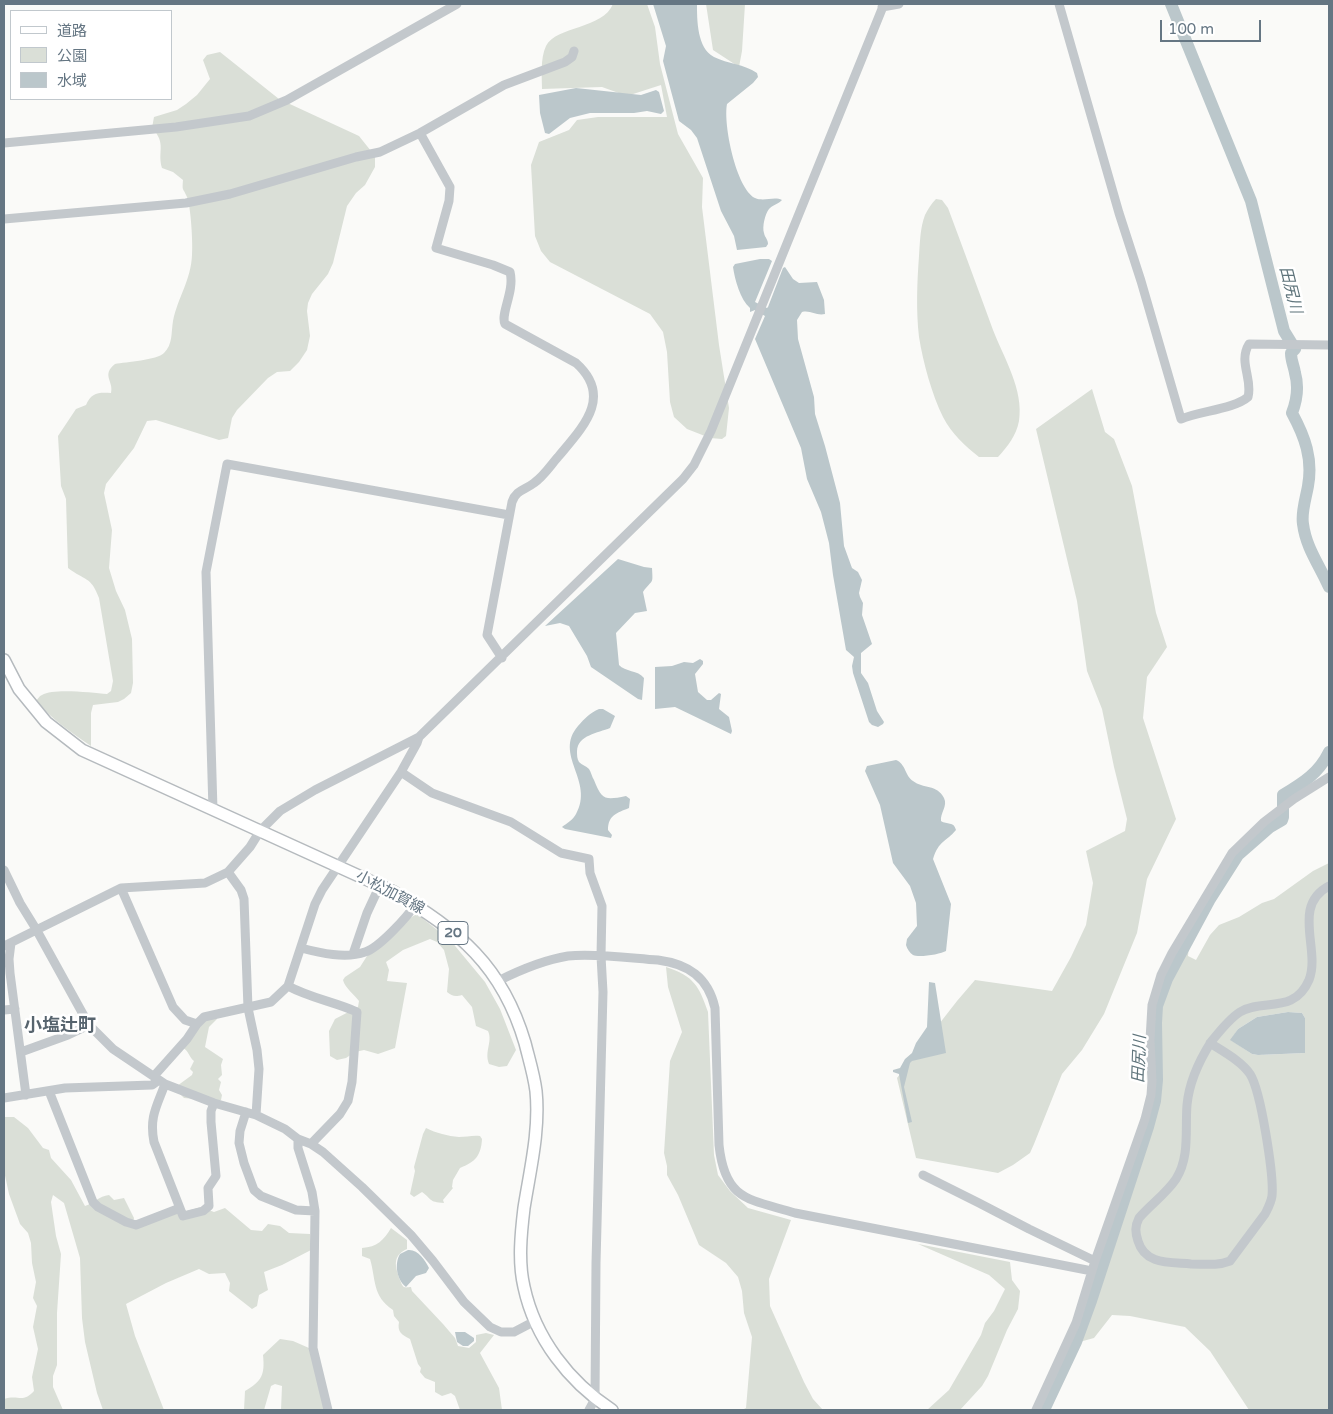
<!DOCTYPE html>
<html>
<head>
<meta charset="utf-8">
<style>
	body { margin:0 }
	#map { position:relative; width:1333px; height:1414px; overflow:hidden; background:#fafaf8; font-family:"Varela Round","Noto Sans JP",sans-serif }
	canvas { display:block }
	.frame { position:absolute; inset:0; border:5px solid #657683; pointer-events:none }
	.legend { position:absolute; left:10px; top:10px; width:162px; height:90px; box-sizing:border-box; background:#fff; border:1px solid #c1c8cd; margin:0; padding:6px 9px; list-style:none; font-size:15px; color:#657683 }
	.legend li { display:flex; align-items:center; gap:10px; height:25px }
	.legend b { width:25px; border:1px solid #c1c8cd }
	.scale { position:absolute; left:1160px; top:20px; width:101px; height:22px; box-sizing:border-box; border:2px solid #657683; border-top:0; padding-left:6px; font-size:15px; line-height:18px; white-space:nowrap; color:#657683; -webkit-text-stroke:4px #fff; paint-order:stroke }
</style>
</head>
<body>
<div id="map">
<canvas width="1333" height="1414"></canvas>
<div class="frame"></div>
<ul class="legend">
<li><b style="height:6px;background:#fff"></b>道路</li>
<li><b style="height:14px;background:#dadfd7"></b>公園</li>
<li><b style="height:14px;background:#bbc7cb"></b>水域</li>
</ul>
<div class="scale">100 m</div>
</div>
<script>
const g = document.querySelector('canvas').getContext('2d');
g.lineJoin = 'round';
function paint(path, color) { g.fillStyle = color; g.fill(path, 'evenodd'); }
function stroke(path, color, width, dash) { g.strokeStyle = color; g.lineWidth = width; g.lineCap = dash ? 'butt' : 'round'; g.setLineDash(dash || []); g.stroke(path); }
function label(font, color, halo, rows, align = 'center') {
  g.font = font + ' "Varela Round","Noto Sans JP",sans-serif'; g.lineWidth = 5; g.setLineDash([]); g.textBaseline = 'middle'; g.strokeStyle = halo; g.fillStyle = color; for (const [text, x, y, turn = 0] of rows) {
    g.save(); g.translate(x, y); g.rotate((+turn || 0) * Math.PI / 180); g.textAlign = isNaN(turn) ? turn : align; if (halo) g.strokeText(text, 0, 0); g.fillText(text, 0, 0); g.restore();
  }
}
paint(new Path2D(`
	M613,4H647L655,27L660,64L678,134L703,178L702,207L719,345L729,408L726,436L722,439L710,438L687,429L674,417L670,402L667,352L663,332L650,314L550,262L541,251L535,236L531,165L539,142L569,130L577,120L598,117H667L661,85L627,96L602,87L542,89C542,76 540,59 546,46C556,26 603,29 613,4Z
	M706,4H745L742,51L739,67L713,50Z
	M220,52L279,99L359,136L375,156V167L365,185L356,193L347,206L333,263L328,274L312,294L308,303L307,311L310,336L307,350L299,362L290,371L277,372L268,378L237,410L232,418L228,438L219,440L156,420L147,421L134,448L106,484L104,493L112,530L109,568L116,591L125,610L132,639L133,683L131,693L124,699L118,702L93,705L91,713V746C70,732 52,719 36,701C38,699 39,696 42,695C54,688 92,693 107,694L111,691L113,681L99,598C91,576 85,581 68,568L66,499L61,486L58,436L76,409L86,405C91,393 98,392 111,393C114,381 101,375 115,364C126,362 157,360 164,353C173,344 171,333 173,321C178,297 191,280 192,255C193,244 191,207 187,197C183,187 182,192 183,180L173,172L162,168C157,151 167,144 152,128L154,117L177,110L186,104L197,95L210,79L203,60L207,55Z
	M936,199L942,200L948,208C963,248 978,289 993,330C1004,358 1024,390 1019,421C1016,436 1008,446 998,457H979C965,446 952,434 943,417C932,395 923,362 919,337C916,310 917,283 919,256C920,243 920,228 925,215C928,209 931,204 936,199Z
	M1092,389L1105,432L1114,439L1132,486L1156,613L1167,647L1147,677L1143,718L1176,819L1147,879L1137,933L1104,1014L1082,1050L1062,1074L1034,1144L1030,1153L1013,1165L998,1173L916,1158L897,1078L957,1001L975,980L1052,991L1071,957L1086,925L1093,883L1086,851L1125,831L1127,819L1114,767L1102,709L1087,671L1077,601L1036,429Z
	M1329,863V1410H1249L1210,1351L1185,1327L1130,1316L1112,1315L1094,1338L1072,1344L1093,1290L1144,1135L1154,1022L1162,985L1170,965L1198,915L1205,917L1189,945L1188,956L1196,960L1210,935L1219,925L1239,917L1262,903L1274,899L1313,871ZM1288,1012L1302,1013L1305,1018V1053L1258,1055L1252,1054L1231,1040L1238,1029L1257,1017Z
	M417,914L451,941L485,982L500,1009L516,1050L507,1066L499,1067L489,1064C484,1051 493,1042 488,1031L476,1026L472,1007L462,995C455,997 452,996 447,992L449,969L444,950L437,942L430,939L403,950L386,962L389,970L387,981L407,983L395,1048L378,1054L364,1050L355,1052L346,1058L337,1060L330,1056L329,1031L335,1019L358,1007L359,1001C354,994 345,988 343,980L345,977L360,967L367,956L408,919Z
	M666,967C694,976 699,986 708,1012L714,1155L718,1175L730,1191L748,1208L791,1220L769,1279L770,1306L804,1382L813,1399L823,1410H742L746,1408L752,1337L744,1313L742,1291L738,1277L726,1263L699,1245L678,1195L667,1175V1166L664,1153L670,1061L682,1032L668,987Z
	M216,1017L217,1019L209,1027L205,1047L223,1059L221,1065L222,1075L218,1079L221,1082L219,1090L222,1095L221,1100L219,1101L184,1098L180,1094L177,1086L192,1075L193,1072L190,1069L194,1061C189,1057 189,1051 183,1048L205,1020Z
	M4,1117H14L28,1128L43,1148L49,1150L51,1158L71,1180L85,1206C94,1203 99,1196 109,1195L114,1200L124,1198L134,1218L132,1226L201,1207L214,1212L225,1208L251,1230L262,1231L268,1224L280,1226L289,1233L310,1234L311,1250L282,1265L264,1272L268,1290L259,1295L257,1306L252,1309L229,1291L230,1283L225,1273L209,1274L199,1269L166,1283L126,1304L135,1336L164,1410H103L97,1393L85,1342L82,1318L80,1258L64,1203L53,1195L51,1202L56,1236L61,1254L57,1313V1365L53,1376V1387L63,1410H4V1399C19,1394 22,1404 34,1391L32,1377L38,1349L33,1327L37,1306L33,1298L36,1282L32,1263L31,1243L28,1233L20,1224L9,1194L4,1171Z
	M426,1128C436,1133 448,1136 459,1137C466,1137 473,1135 480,1136L482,1139C481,1156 475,1162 460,1168L453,1180L452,1187L453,1188L443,1200L444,1203C428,1202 432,1199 422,1192L414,1197L410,1194L415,1171L414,1167L423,1134Z
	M391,1228L407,1240V1249C392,1256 395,1266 400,1280C401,1282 402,1286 404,1287C406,1288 409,1287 411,1287L412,1291L443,1324L455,1338L458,1346L469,1348L476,1342V1335L486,1333L494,1335L480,1353L499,1388L502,1410H460L455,1396L451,1393L442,1396L435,1392V1382L425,1378L420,1372L421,1368L418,1364L410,1339C402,1335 397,1332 399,1322L394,1316L393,1310C372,1296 376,1279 370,1259L362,1256V1248C377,1247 384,1240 391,1228Z
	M918,1244L1010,1262L1012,1280L1020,1291L1018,1309L1007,1330L988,1376L982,1386L960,1410H927L949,1390L981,1335L985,1323L994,1311L1005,1289L989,1275Z
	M280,1339L293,1341L309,1348L325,1410H281L282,1386L275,1384L271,1386L264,1410H244L245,1391C262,1381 265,1375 263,1355Z`), '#dadfd7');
paint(new Path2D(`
	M653,4H697C697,20 697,48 714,57C728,64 744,64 757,73L758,77L753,83L727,104C723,124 736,188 755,198C764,202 774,196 782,200C779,204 772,205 769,209C765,214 762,227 764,233C765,238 768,239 768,244L766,247L737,250L734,236L721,211L697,138L691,130L679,121L663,61L666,46Z
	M576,88L641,95L656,90L659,92L664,111L661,114L647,111L634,113H590L570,118L549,134L545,133L540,113L539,95Z
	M760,259H769L772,261L755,302L767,308L768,307L783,268L785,267L793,279L799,283L817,282L824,300L825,314C816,316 811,310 802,312L797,320L798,339L814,397L815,414L825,446L840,503L844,546L852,568L858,572L862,580L859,593L860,597L863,603L862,615L872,644L861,653V673L868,683L877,711L884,722L883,724L878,727L872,725L869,722L853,673L852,666L854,657L846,650L833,575L829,543L821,512L807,479L801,448L755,339L765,316L755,310L750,312V308C740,299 735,280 733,267L735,264Z
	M618,559L644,567L652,568C653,586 653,578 643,592L647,611L635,613L616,633L619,665C625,672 638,670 644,678L642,700L638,699L591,667L587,656L569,626L560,623L545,626Z
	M700,659L703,661V664L695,674L698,692L707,700H711L719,693L721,694L719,709L729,717L732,731L731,734L675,707L655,709V667L672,666L684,662L693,663Z
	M599,709H603L615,716L610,728C598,733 578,735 577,751C577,755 577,759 579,762C582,765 586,766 589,769C591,772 592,777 594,780C602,801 606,800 626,796L630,799L629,808C617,813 608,815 608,830L612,835L611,838L565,829L562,827C567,823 573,820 576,814C595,781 553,755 578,726C585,718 590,713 599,709Z
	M896,760C906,764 905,776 913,781C923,789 937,784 944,798C948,806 940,813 941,821C947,825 954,821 956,830C946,842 939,840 933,859L951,904L946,951C941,954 919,958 913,955C910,953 907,949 906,945L907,939L917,926L916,903L910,886L893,863L880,805L865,771L867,766Z
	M929,982L935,983L946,1053L912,1061L910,1063L904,1087L912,1122L908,1123L899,1074L893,1072V1070L900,1068L905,1059L912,1053L916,1043L927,1027Z
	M1288,1012L1302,1013L1305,1018V1053L1258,1055L1252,1054L1230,1040L1238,1029L1257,1017Z
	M408,1250C418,1249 425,1260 429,1268L426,1273L416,1276L406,1287C397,1280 394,1264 400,1254Z
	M455,1332H465L474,1338V1341L468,1346H463L457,1342Z`), '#bbc7cb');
stroke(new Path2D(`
	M1171,4L1251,201L1284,331L1295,349L1291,353C1291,361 1294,366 1295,373C1299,387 1297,400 1292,413C1305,437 1313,459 1308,486C1306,498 1301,512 1303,524C1306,548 1320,566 1329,587
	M1044,1410L1076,1342L1091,1301L1148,1127L1155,1101L1157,1080L1156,1023L1157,1006L1167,979L1210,899L1238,855L1270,827L1282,820L1283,817V795C1303,783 1319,773 1329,752`), '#bbc7cb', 12);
const major = new Path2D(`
	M4,660L19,689L46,722L82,750L392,891C459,931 502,965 525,1043C529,1059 534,1075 536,1091C540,1130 530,1170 524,1208C521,1233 518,1262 524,1287C535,1338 569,1382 612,1410`);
stroke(major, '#b5babe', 14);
stroke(new Path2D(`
	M1059,4L1119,213L1141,281L1181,419C1200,411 1234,409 1248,397C1253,379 1238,362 1249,344L1329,345
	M882,7L899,4
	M420,133L450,187L449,201L436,248L493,265L510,272C515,291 500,314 505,324L576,363C614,397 582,428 558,457C550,466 544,476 534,483C525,490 516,490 512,502L487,635L502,658
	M4,143L176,127L249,116L287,100L457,4
	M4,219L186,203L230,194L356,157L380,152L420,133L504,85L565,62L572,57L574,51
	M401,772L432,793L511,822L561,853L589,859L590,873L602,906L601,956L603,992L596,1263L595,1399L589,1410
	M213,810L206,572L227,464L509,515
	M4,870L20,903L36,929L89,1025L113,1049L165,1084L214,1103L256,1115L285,1129L298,1139L311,1144L323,1152L362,1187L411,1235L433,1261L464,1302L490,1327L501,1332H514L535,1321
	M228,872L241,890L244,899L248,1008L257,1050L259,1069L256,1115
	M121,888L173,1007L185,1020L197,1024
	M11,943L9,959L10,973L26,1095
	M4,946L121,888L205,883L228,872L250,847L260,831L280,811L315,790L419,737L683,479L694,465L711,431L884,4
	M301,948C320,953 346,959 365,952C379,948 407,917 415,905
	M353,954L367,913L380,885
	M498,981C520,970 543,960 568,956C594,953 630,958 658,960C688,964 708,977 715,1008L719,1145C725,1201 749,1199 795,1213L1092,1271
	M288,986C310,998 335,1002 357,1012L352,1082L348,1101L340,1114L311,1144
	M4,1010L15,1009
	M1210,1043C1224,1052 1241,1061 1250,1074C1261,1091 1274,1176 1272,1196C1271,1203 1268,1208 1265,1214L1230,1261C1217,1266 1205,1264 1191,1264C1170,1262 1145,1265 1138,1241C1135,1232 1135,1226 1139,1218C1150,1205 1166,1194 1176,1179C1190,1157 1185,1130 1187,1105C1189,1083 1199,1061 1211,1042C1219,1032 1229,1019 1240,1012C1262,998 1294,1015 1309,980C1321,950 1291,906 1329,886
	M21,1052L68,1035L89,1025
	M154,1076L187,1039L197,1024L204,1017L271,1002L288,986L315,904L322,890L401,772L417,743L419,737
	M165,1084C157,1106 149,1117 154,1142L183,1216L203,1211L209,1206L208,1188L216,1176L211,1122V1111L214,1103
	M49,1091L93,1202L98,1207L126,1222L136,1225L180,1208
	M4,1098L65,1088L152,1085L159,1080
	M246,1112L240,1131L239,1143L244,1163L254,1190L261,1196L296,1210L315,1211
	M298,1139V1148L312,1192L315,1211L313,1348L328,1410
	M923,1175L979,1203L1029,1229L1095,1261
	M1036,1410L1076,1323L1095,1261L1145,1119L1151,1095L1152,1081L1150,1040L1152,1005L1161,975L1172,953L1232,853L1264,822L1294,799L1329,777`), '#c3c8cc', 9);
stroke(major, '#fff', 11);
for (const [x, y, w] of [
	[453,933,30]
]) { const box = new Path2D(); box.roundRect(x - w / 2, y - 11.5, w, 23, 4); g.fillStyle = '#fff'; g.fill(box); stroke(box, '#657683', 1); }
label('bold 14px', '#657683', null, [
	["20",453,933]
]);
label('15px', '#657683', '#fff', [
	["小松加賀線",390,893,28]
]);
label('italic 16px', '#60757c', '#fff', [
	["田尻川",1290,290,76],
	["田尻川",1140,1059,-88]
]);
label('bold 18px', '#57646e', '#fff', [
	["小塩辻町",60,1026]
]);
</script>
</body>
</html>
